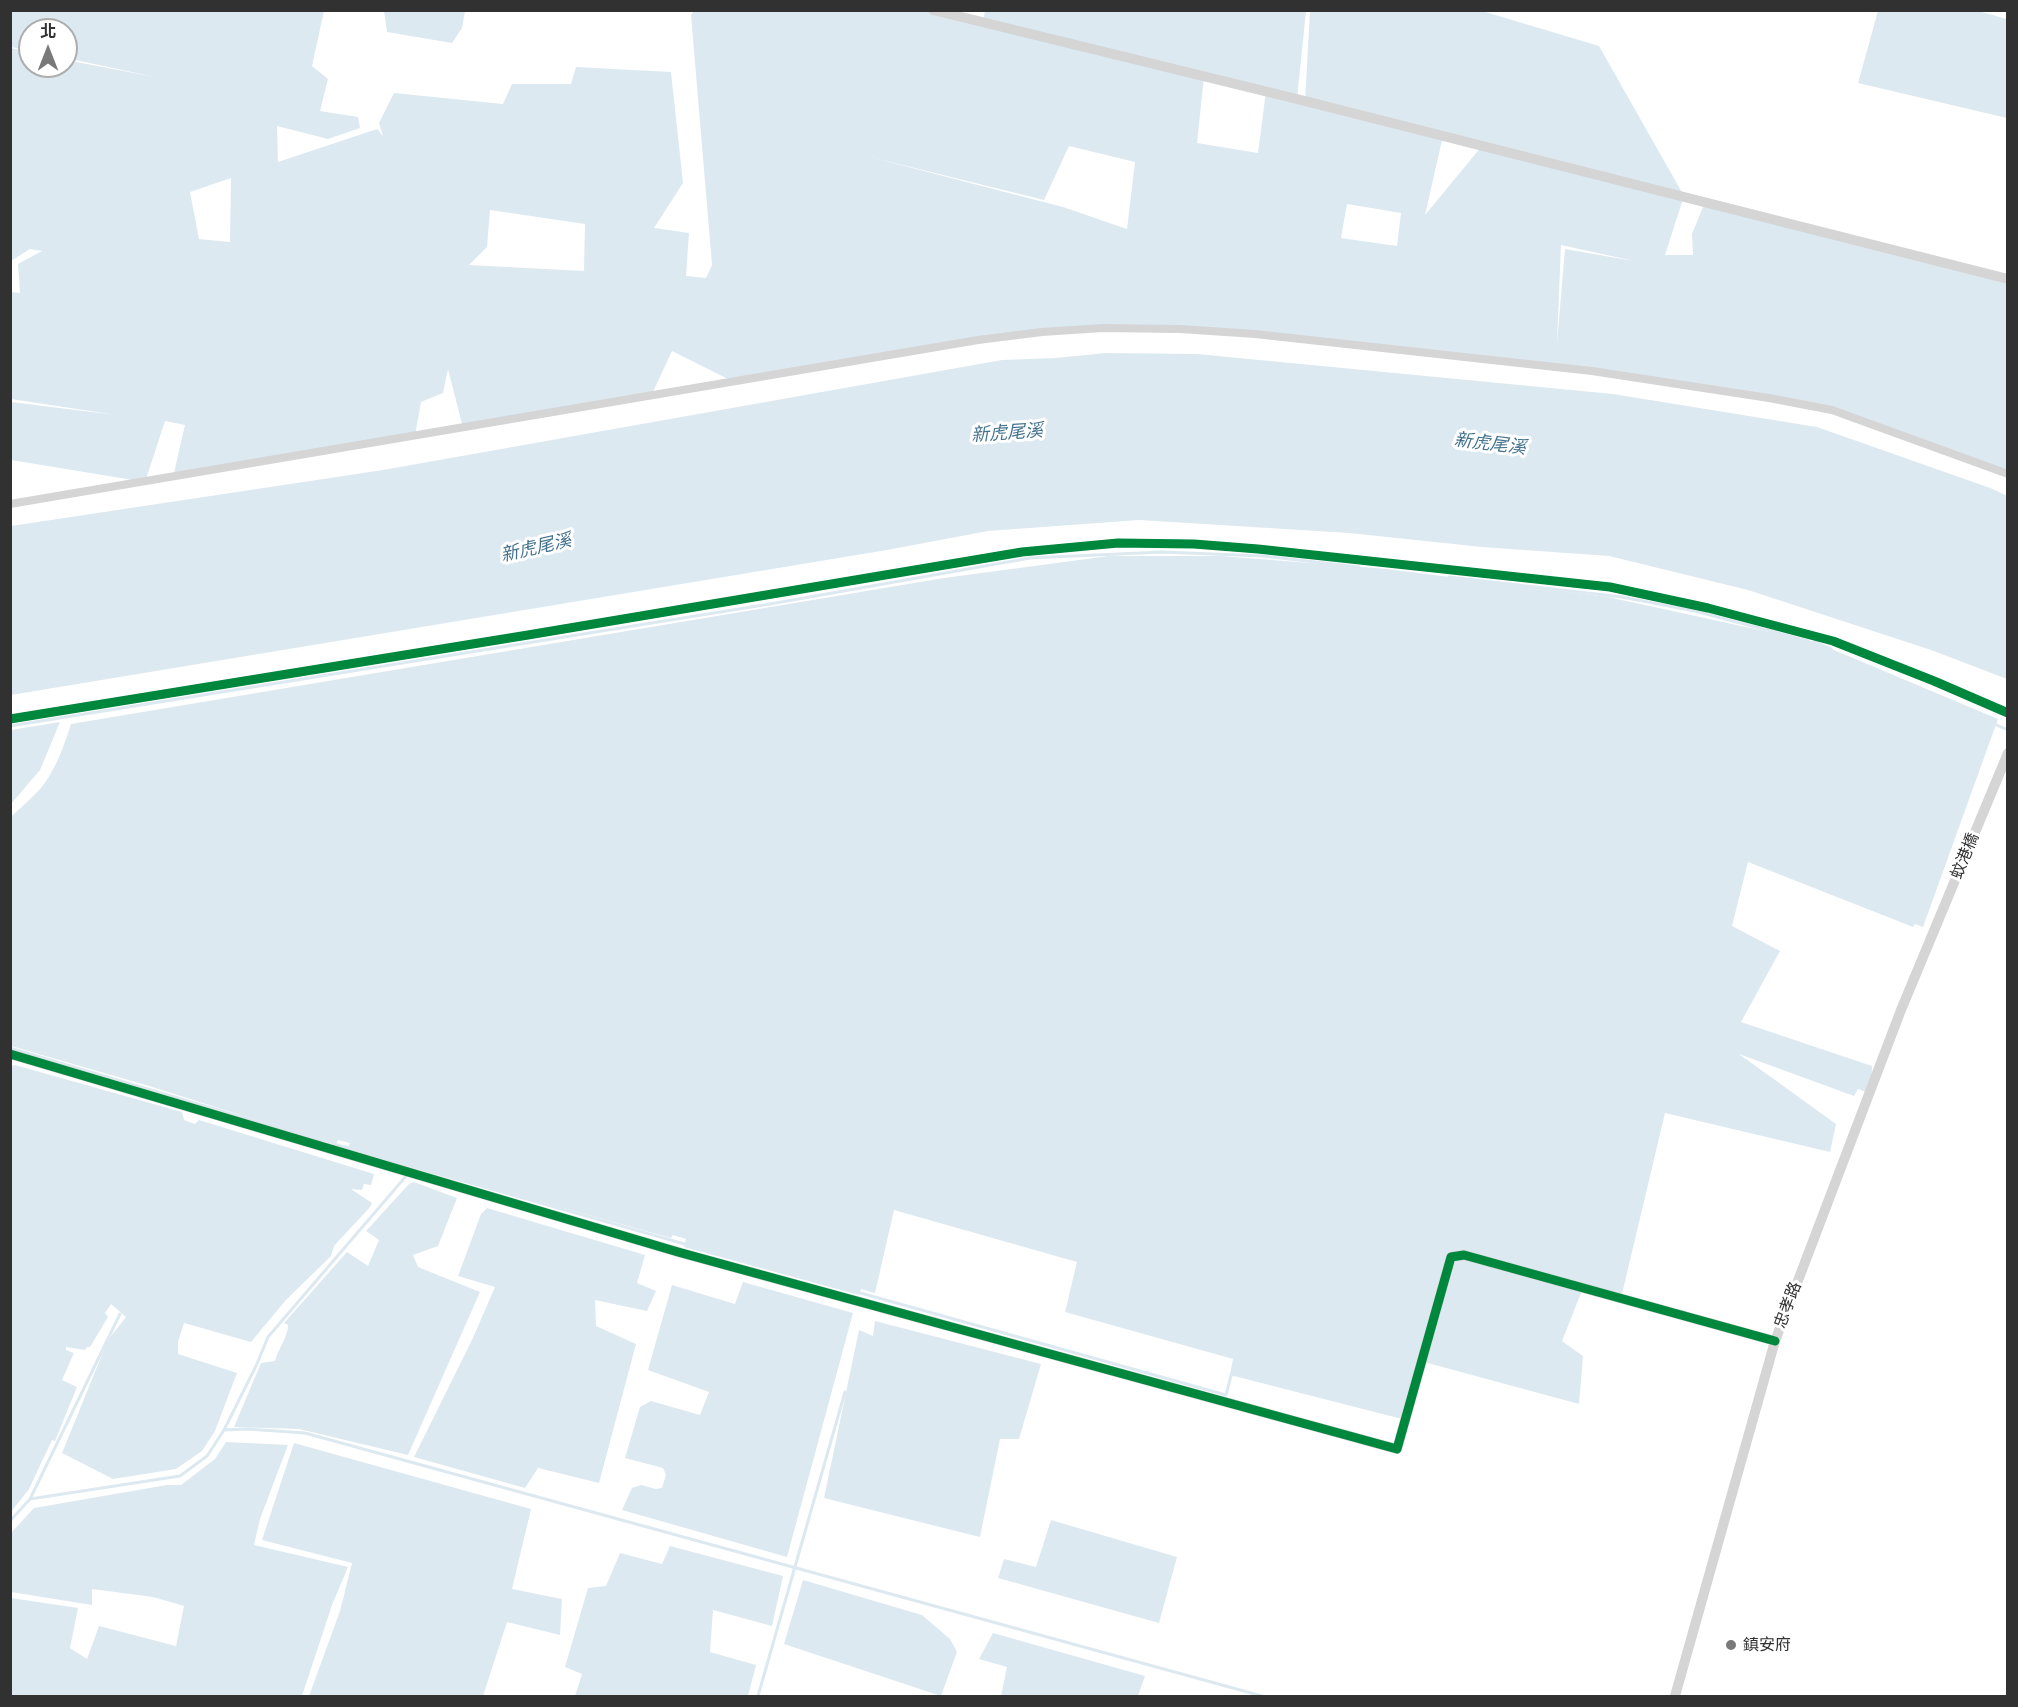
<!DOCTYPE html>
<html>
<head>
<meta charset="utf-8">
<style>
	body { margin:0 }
	#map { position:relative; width:2018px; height:1707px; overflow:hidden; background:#fff; font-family:"Alegreya Sans","Noto Sans TC",sans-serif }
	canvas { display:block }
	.frame { position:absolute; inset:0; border:12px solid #313131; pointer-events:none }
	.north { position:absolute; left:18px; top:18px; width:60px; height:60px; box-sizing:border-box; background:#fff; border:2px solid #adadad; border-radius:50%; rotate:0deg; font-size:16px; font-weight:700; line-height:24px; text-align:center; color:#313131 }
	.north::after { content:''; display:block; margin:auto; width:21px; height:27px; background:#797979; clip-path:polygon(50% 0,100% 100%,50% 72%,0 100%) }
</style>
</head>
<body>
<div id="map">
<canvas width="2018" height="1707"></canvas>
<div class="frame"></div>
<div class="north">北</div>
</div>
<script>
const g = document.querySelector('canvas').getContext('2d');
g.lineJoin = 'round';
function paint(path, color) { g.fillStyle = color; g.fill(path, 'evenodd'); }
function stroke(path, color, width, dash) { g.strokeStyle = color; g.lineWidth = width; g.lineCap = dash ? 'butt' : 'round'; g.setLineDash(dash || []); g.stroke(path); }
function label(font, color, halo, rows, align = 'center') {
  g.font = font + ' "Alegreya Sans","Noto Sans TC",sans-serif'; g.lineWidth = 6; g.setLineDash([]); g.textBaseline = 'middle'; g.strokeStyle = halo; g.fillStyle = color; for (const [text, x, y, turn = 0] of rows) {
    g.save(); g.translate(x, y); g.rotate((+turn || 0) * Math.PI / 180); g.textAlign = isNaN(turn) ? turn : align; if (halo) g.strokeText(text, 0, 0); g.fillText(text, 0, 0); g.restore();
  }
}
paint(new Path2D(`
	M933,10L983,22L985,10L1306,11L1297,99L1305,101L1310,11H1482L1599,46L1684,196L1665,255H1693L1692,234L1705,202L2007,279V474L1822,408L1556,367L1323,342L1120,328L984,340L734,382L672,351L651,396L463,428L448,369L443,393L421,402L415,436L173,477L185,425L165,421L145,482L11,460V402L116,415L11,399V292L20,293L18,264L42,251L30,249L11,261V48L30,52V66H66V60L155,77L66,58V30H30V51L11,47V11H324L312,66L328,79L320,111L358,117L360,128L328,139L277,126L278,162L377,129L383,136L379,123L394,93L503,104L512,84H571L576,67L671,72L683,183L654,228L689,233L686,276L706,278L712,265L691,15L694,11ZM1204,77L1266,91L1258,153L1197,143ZM1443,136L1482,146L1425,215ZM1069,146L1135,162L1127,229L1063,207L866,156L1044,200ZM231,178L230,242L199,239L190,192ZM1347,204L1401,213L1397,246L1341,238ZM490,210L585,224L584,271L469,265L487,247ZM1561,245L1634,261L1565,249L1557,343Z
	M384,11V10L465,11L462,28L452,43L387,32Z
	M1878,11H1978L2007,19V118L1858,83Z
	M1106,353L1197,354L1613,394L1817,427L1993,489L2007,496V679L1931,650L1748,590L1609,556L1482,547L1349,533L1139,520L988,531L887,550L11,695V526L383,470L1002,360L1056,358Z
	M1109,556H1221L1387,569L1608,597L1815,642L1998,719L1923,927L1915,924L1913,927L1748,862L1732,926L1780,951L1741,1022L1872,1066L1871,1094L1858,1089L1854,1096L1739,1054L1836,1124L1830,1152L1665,1113L1622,1294L1583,1288L1562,1341L1583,1356L1579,1404L1424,1362L1406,1420L1230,1375L1233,1359L1065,1312L1077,1262L894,1210L875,1293L861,1289L859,1295L684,1247L686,1239L673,1235L671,1238L348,1148L350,1143L338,1140L335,1145L149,1086L11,1046V817C20,808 32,798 41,788C56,769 64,746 71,724L944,578Z
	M60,722L40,770L11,804V730Z
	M15,1065L182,1112L184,1120L195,1124L199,1120L374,1174L371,1185L364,1184L362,1190L351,1189L372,1203L370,1207L334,1246L331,1256L285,1301L251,1342L184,1323L178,1342V1354L237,1373L215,1431L202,1451L176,1469L113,1479L62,1453L108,1340L126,1317L111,1304L105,1313L108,1317L90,1347H87L85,1350L66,1347V1350L74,1353L62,1380L77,1387L55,1441L52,1440L29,1489L11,1512L10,1066Z
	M414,1182L457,1198L438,1246L413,1255L418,1267L480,1292L408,1455L299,1429L234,1427L261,1363L275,1361C278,1349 288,1337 288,1325L284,1323L347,1252L368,1266L379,1240L366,1231L409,1184Z
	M487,1208L645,1255L637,1283L656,1291L647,1311L595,1300L596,1326L636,1344L599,1483L538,1468L525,1488L414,1457L472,1340L495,1287L458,1276L481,1214Z
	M743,1282L853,1313L787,1557L622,1510L632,1488L641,1485L656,1489L662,1488L666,1475L663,1468L625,1458L640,1407L651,1401L700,1415L709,1392L648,1370L672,1285L735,1304Z
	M875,1321L1041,1364L1019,1439H1000L980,1537L824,1498L859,1330L873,1336Z
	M226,1442L288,1445L260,1519L254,1545L348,1567L332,1605L302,1696H11V1598L78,1608L70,1648L87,1659L99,1626L176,1646L184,1606L153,1597L92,1589V1605L11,1592V1533L34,1508L167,1485H181L215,1459Z
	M294,1443L531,1509L512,1589L562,1599L560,1635L507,1622L483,1696H309L340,1611L352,1563L262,1540Z
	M1051,1520L1177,1557L1159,1623L998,1578L1004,1559L1036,1567Z
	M670,1546L783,1576L772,1626L713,1610L710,1652L756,1665L748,1696H575L582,1674L565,1667L588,1588L606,1586L620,1553L662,1564Z
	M803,1580L922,1615L950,1639L957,1652L941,1696L784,1644Z
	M993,1633L1145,1676L1138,1696H1001L1007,1667L979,1659Z`), '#dde9f1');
stroke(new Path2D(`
	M1449,577L1622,597L1695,611L1808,641
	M1814,642L1831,649
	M1992,723L2008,730
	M10,726L770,604L1030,558L1162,552L1263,556L1359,567
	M10,1048L322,1141
	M334,1144L688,1245
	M857,1292L1226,1395L1232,1372
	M224,1430L247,1429L305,1433L1262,1696
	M30,1499L180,1476L207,1456L224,1430L256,1366L268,1337L407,1175
	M10,1521L30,1499L120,1314
	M758,1696L845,1392`), '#dde9f1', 3);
stroke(new Path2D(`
	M10,504L978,340L1042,332L1103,328L1180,329L1255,334L1592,371L1769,398L1832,410L2008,474
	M10,719L528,635L1022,552L1118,543L1194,544L1258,549L1610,587L1708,608L1833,641L1934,681L2008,713`), '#d5d5d5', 8);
stroke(new Path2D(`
	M933,10L1305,101L2008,279
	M10,1054L678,1252L1397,1449L1451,1257L1464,1255L1775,1341
	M1675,1696L1775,1341L1901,1010L2008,753`), '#d5d5d5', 10);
stroke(new Path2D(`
	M10,719L528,635L1022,552L1118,543L1194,544L1258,549L1610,587L1708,608L1833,641L1934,681L2008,713
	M10,1054L678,1252L1397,1449L1451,1257L1464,1255L1775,1341`), '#00873e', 9);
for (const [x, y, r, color] of [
	[1731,1645,6,"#797979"]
]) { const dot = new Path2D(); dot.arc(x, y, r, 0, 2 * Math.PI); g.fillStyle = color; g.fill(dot); stroke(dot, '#fff', 2); }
label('16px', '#313131', '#fff', [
	["蚊港橋",1965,856,-68],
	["忠孝路",1788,1305,-69]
]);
label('16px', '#313131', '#fff', [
	["鎮安府",1743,1645]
], 'left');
label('italic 18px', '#43728e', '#fff', [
	["新虎尾溪",1007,433,-4],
	["新虎尾溪",1490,444,7],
	["新虎尾溪",536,548,-13]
]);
</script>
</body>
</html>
